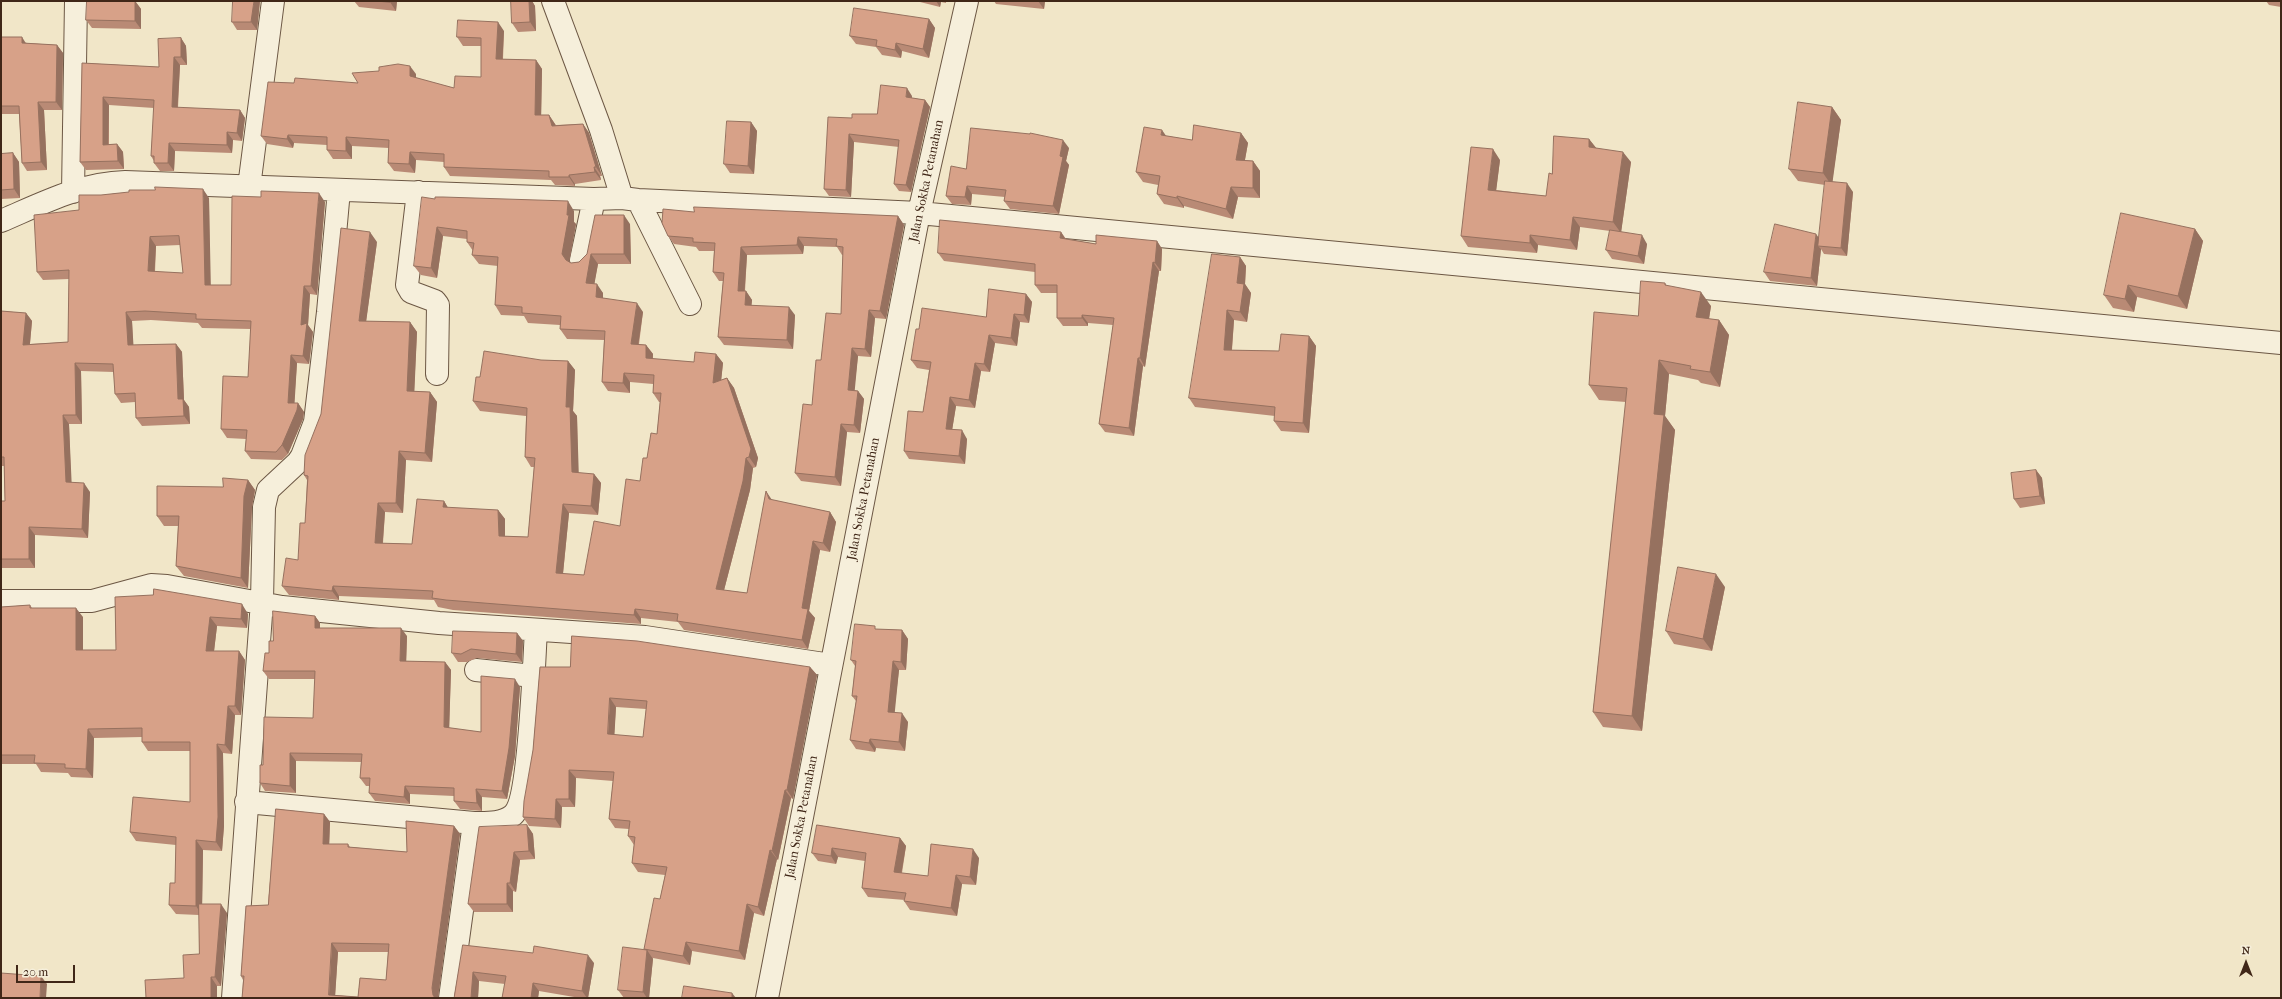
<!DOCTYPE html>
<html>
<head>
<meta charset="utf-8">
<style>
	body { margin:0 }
	#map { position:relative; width:2282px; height:999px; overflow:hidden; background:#f1e6c8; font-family:"IM FELL French Canon",serif }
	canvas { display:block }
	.frame { position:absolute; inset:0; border:2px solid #402718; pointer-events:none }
	.north { position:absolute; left:2226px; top:943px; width:40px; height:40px; -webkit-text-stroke:3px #f6efdb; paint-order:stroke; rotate:0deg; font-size:11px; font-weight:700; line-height:16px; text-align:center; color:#402718 }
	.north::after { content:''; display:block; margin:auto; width:14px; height:18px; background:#402718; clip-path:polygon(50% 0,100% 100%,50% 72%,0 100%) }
	.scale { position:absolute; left:16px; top:965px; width:59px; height:18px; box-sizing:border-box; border:2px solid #402718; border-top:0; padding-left:5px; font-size:12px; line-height:14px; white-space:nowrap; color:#402718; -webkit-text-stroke:3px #f6efdb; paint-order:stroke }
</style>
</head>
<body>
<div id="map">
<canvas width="2282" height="999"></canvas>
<div class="frame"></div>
<div class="north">N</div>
<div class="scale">20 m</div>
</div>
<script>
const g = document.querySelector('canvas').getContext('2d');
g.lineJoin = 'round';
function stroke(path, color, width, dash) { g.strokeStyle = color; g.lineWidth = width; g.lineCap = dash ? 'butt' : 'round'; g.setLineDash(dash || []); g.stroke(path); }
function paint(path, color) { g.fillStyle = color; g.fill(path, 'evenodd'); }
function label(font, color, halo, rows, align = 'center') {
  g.font = font + ' "IM FELL French Canon",serif'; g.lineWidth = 3.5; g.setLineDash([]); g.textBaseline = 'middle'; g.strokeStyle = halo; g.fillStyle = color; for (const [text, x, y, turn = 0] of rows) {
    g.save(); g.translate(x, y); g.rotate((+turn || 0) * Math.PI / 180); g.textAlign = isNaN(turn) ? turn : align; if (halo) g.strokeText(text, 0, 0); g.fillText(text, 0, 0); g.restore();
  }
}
const minor = new Path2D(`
	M553,1L601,130L622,198
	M249,187L273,1
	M73,192L76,1
	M418,192L407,285L411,292L435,301L438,305L437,374
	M638,200L690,304
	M1,221C41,204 81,183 125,182L594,199L622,198L638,200L919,213L2281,343
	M581,260L594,199
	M1,601H92L151,585L167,586L282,607L439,623L645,637L831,665
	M476,670L533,676
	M246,802L474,823C487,823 502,824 513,815C530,800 534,659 536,630
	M233,998L262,601L264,507L268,490L298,462L302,456L315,422L328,312L339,190
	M450,998L474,823
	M767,998L919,213L967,1`);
stroke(minor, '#6c5744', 24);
stroke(minor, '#f6efdb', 22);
paint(new Path2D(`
	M135,1L141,9V29L92,28L86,20Z
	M260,1L257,30H237L232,22Z
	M354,1H397L396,11L359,7Z
	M511,1H532L535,6L536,31L518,32L512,23Z
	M916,1H946V3L941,2L940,7Z
	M994,1H1045L1044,9L996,4Z
	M2266,1H2281V7L2269,5Z
	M929,19L935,28L929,58L902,51L901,58L882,55L876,47L856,44L850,36Z
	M504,31L503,59L536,60L542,69L541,115H549L555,124L556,125L583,124L589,133L602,176H600L601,180L575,184V186L555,185L551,180L450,176L444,167V162L416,160L415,173L394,171L388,163L389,148L352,146V159H333L327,150V145L294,143L293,148L267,144L261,136L294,83H358L379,71L416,74V78L454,88L481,77V46H463L457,37Z
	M1,37L27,43L57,45L63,53L62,110H44L47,170L27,171L22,163L19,114H1Z
	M181,38L186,46L187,65H180L178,108L240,110L245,118L242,141L233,140L232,153L175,151L174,171H160L154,163V161L151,156L154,108L109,105V144H117L123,152L124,169L86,170L80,162L82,63L159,67Z
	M912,96V98L925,100L930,107L911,192L899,191L894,184L899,147L854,142L851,197L829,196L824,189L852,118L877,114Z
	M1832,107L1841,120L1832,182L1853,192L1847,256L1824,254L1821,249L1817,286L1770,281L1764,272L1819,238L1825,185L1798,181L1789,169Z
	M751,122L757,131L754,174L730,173L724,164Z
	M1241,133L1248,143L1245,160L1253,161L1260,171V198L1238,197L1233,219L1184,206V208L1164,204L1157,194L1158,185L1143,182L1136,172L1167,136L1192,140Z
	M1589,139L1596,148L1631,162L1621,232L1647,244L1644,264L1612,259L1606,250L1610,231L1580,227L1577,250L1538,245L1537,253L1468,247L1461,236L1500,160L1496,190L1546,196L1552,174Z
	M1069,148L1066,161L1069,165L1059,214L1010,209L1004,201L1005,197L972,194L971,205L952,204L946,196L966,169Z
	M13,153L19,162L20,198L1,199V154Z
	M209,198L210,285H231L325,202L317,295L310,294L308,325L313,332L309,364L297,363L294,403H298L304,412L303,419L288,454L282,460L251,459L245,451L246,439L227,438L221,429L248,377L251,329L202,328L198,323L151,320L132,321L133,345L176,344L182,352L184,400L189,407L190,424L142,426L136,418L135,402L121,403L115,394L114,372L81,371L82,424H69L71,483L90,492L88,538L35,535V568H1V501H5L4,466H1V311L26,313L32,321L30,344L68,342L69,279L43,280L37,272ZM180,245L183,273L155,272L156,246Z
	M435,199L574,211V222L576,224L569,262L571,263L579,262L630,224L631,264H598L594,284L603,293V298L643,312L639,344L646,345L653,354V359L694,362L716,354L723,363L721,380L727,378L734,388L758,458L756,467L753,468L750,490L724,590L747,593L772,500L830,512L836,522L830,552L820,550L809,611L815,618L808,649L684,630L678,622L641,618V624L453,610L438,607L434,600L339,596V600L289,595L282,586L298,560L305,523L307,480L304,475L321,414L377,242L366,321L410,322L417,332L414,391L430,392L437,402L432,462L406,460L403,513L385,512L383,543L412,544L444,501L448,508L498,510L505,519V536L528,537L534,467H531L525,457L526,416L480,411L473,401L480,377L541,360L568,361L575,370L573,411L577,416L578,473L594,474L601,483L598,515L569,513L563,574L584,575L620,526L640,481L647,458L657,434L660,402H659L653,393V384L630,382V393L608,391L602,382L604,340L567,339L560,329V325L528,323L524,316L501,315L495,305L498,266L479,264L472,255L473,251L467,242V239L443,236L437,278L421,275L414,266Z
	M694,212L898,216L904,225L886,319L875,318L871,357L858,356L854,390L858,391L864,399L860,433L847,432L841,486L801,481L795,473L812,405L821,360L841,314L843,255H842L837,247L804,246L803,254L747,255L745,291H746L752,300L751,305L795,315L793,349L724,345L718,337L723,281H719L713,272L714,251H699L696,247L674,244L668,236Z
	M2195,229L2203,241L2187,309L2137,297L2134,312L2113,308L2104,295Z
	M1061,232L1066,239L1096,244L1157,241L1162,249L1161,271H1159L1145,367L1143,366L1134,436L1105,432L1099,424L1113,325L1088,323V326H1063L1057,318V293H1041L1035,285V272L944,261L938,253Z
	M1240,257L1246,266L1245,284L1251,293L1247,322L1234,320L1232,350L1279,351L1309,336L1316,346L1309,433L1281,431L1274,421L1275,416L1195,407L1189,398Z
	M1665,283L1667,286L1711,306L1709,319L1719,320L1729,335L1720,387L1701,383L1698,380L1669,374L1665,416L1675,430L1642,731L1603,727L1593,712L1626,402L1599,400L1589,385L1638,316Z
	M1026,294L1032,302L1029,323L1020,322L1017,346L995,343L990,372L981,371L975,408L956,406L952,430L967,439L965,464L909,459L904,451L923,412L929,370L917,368L911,360L919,329L986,317Z
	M2036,470L2042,478L2045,504L2020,508L2014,499Z
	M248,480L255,490L252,507L248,588L184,576L176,566L178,526H164L157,516L223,487Z
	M1725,587L1712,651L1674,644L1666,631Z
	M115,597L248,614L247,628L217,626L214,651H239L245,660L241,715H235L232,754L223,753L224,826L222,851L203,850L202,904L227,913L221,986H217V998L184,978L199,954V915L176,914L169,905L175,883L176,845L136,841L130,832L190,802V751H148L142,742V737L94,738L93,778L71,777L68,773L41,772L36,764H1V607L30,605L32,608L83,617V650H116Z
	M315,616L320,623V628L407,636L406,661L445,662L451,670L449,728L481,732L520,687L515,756L507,799L482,797V811L460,809L454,801V796L410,794V804L375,801L369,793L370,786H366L360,778L361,762L296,761V793L265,791L260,783L263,765L313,718L315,679H269L263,671L273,641Z
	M877,629L902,630L908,639L906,670H899L894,712L908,722L905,751L876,748L875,752L856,749L850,740L856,701L852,696L855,666L851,660Z
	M517,633L523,641L522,662L477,658L467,662H458L452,653Z
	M540,667H810L817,675L793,799L791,798L778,860L777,859L764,916L754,913L745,960L692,951L690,965L653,958L649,998H624L618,990L644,950L660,899L665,875L638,872L632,863L634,845L628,836L629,829L615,828L609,819L613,781L576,778L575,807H562L561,828L529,826L523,817L533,750ZM616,707L646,709L643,737L614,735Z
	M276,809L324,814L330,822L329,844H348L350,847L407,852L406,821L454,826L460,834L438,998H242L243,980L241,976L246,906L268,905ZM338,952H388L386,980L360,978L358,997L335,995Z
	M527,825L533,834L535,859L520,860L516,892L513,891V912H474L468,904Z
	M817,825L900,838L906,846L902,873L928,876L979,858L976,885L962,884L957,916L910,910L904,901L905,900L868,897L862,888L865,861L838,857L836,864L818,861L812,853Z
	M463,945L594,963L588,998H580L539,991L538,998H502L505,984L479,981L478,998H453L454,997Z`), '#b98a75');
paint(new Path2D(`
	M135,1L141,9V29L135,21Z
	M254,1H260L257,30L251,22Z
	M390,1H397L396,11L390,2Z
	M529,1H532L535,6L536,31L530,22Z
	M936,1H941V2L940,7Z
	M1038,1H1045L1044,9Z
	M929,19L935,28L929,58L923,49Z
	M498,22L504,31L502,68L496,59Z
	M22,37L27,45L22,43Z
	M181,38L186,46L187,65L181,57Z
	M896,43L902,51L901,58L895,50Z
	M57,45L63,53L62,110L56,102Z
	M174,57L180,65L177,116L172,107Z
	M536,60L542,69L541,124L535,115Z
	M410,66L416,74V84L410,76Z
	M907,88L912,96L911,104L906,97Z
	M103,97L109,105L108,153L103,145Z
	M925,100L930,107L911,192L906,185Z
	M38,102L44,110L47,170L41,162Z
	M1832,107L1841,120L1832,186L1823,173Z
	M240,110L245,118L242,141L237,133Z
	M549,115L555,124L558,134L552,126Z
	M751,122L757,131L754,174L748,166Z
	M583,124L589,133L602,176L596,167Z
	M1162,130L1169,140L1161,135Z
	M227,132L233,140L232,153L227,145Z
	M1241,133L1248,143L1243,170L1236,160Z
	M849,134L854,142L851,197L846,190Z
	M288,135L294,143L293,148L287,139Z
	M346,137L352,146V159L346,151Z
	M1589,139L1597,149L1589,147Z
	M1063,140L1069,148L1066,161L1069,165L1059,214L1053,206L1060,156Z
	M169,143L175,151L174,171L168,163Z
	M117,144L123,152L124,169L118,161Z
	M1493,149L1500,160L1495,200L1488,190Z
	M410,152L416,160L415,173L409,164Z
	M1623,152L1631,162L1621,233L1613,222Z
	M13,153L19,162L20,198L14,189Z
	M1253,161L1260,171V198L1253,188Z
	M594,167L600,176L601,180L595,172Z
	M569,175L575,184V186L569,177Z
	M1847,183L1853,192L1847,256L1841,248Z
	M967,186L972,194L971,205L965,197Z
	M1231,187L1238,197L1233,219L1226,209Z
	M203,189L209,198L211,293L205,285Z
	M319,193L325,202L317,295L311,286Z
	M1177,196L1184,206V208L1177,198Z
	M568,201L574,211V222L576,224L569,263L572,269L562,254L567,215Z
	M624,215L630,224L631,264L624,254Z
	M898,216L904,225L886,319L880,311Z
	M1573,217L1580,227L1577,250L1570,240Z
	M437,227L443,236L437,278L431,268Z
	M2195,229L2203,241L2187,309L2178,296Z
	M370,232L377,242L365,330L359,321Z
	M1061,232L1066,240L1060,238Z
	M1816,234L1822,242L1818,246L1821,249L1817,286L1811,278Z
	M1530,235L1538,245L1537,253L1530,243Z
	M1642,235L1647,244L1644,264L1638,256Z
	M150,237L156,246L154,280L148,271Z
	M798,237L804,246L803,254L797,245Z
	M1157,241L1162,249L1161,271L1155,263Z
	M741,247L747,255L744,299L738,291Z
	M591,254L598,264L593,292L586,283Z
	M1240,257L1246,266L1245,284L1251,293L1247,322L1240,312L1237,283Z
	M1153,262L1159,271L1145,367L1140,358Z
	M597,284L603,293V306L596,297Z
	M2128,285L2137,297L2134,312L2125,299Z
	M304,286L310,294L308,325L313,332L309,364L303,356L301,325Z
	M746,291L752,300L751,313L745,305Z
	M1701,292L1711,306L1707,331L1696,317Z
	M1026,294L1032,302L1029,323L1024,315Z
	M637,303L643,312L637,353L631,344Z
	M789,307L795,315L793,349L787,340Z
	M869,310L875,318L871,357L865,349Z
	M1227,310L1234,320L1231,360L1224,350Z
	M126,312L132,321L134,354L128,345Z
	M26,313L32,321L29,353L23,345Z
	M1014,314L1020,322L1017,346L1011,338Z
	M1082,315L1088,323V326L1082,318Z
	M1719,320L1729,335L1720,387L1710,372Z
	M410,322L417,332L414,400L407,391Z
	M989,335L995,343L990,372L984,364Z
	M1309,336L1316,346L1309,433L1303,423Z
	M176,344L182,352L184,400L189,407L190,424L184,416L178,399Z
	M646,345L653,354L652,368L646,358Z
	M852,348L858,356L854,398L848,390Z
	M716,354L723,363L720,392L713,383Z
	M291,355L297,363L294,412L288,403Z
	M1138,358L1143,366L1134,436L1129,428Z
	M1659,360L1669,374L1665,416L1675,430L1642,731L1632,716L1654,414Z
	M568,361L575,370L573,411L577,416L579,481L572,472L566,407Z
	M75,363L81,371L82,424L76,415Z
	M975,363L981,371L975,408L969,400Z
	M624,373L630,382V393L623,383Z
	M727,378L734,388L758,458L756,467L749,457Z
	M858,391L864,399L860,433L854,425Z
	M430,392L437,402L432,462L425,453Z
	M950,397L956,406L951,437L946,429Z
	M298,403L304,412L303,419L288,454L282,445Z
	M63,415L69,424L72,491L66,482Z
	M841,424L847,432L841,486L835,477Z
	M962,430L967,439L965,464L959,456Z
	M399,451L406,460L403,513L396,503Z
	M746,458L753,468L750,490L722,598L716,589Z
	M2036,470L2042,478L2045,504L2040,496Z
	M594,474L601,483L598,515L591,506Z
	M248,480L255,490L252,507L248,588L241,578L244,496Z
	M84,483L90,492L88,538L82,529Z
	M766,491L772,500L769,499Z
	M444,501L450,511L443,507Z
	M378,503L385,512L382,552L375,543Z
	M563,504L569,513L562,583L556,573Z
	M498,510L505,519V545L499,536Z
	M830,512L836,522L830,552L823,543Z
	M29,527L35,535V568L29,559Z
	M813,541L820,550L809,611L815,618L808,649L802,640V608Z
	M1716,574L1725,587L1712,651L1703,639Z
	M333,586L339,596V600L332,591Z
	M242,604L248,614L247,628L241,619Z
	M76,608L83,617V660L76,650Z
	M635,609L641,618V624L634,615Z
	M315,616L320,623V636L315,628Z
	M210,617L217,626L213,660L206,651Z
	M401,628L407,636L406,668L400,661Z
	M902,630L908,639L906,670L901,662Z
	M517,633L523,641L522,662L516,654Z
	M239,651L245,660L241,715L235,706Z
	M893,661L899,670L894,720L888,712Z
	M445,662L451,670L449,735L444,727Z
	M810,667L817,675L793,799L787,790Z
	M515,679L520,687L515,756L507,799L502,791Z
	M610,698L616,707L614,743L608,734Z
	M228,706L235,715L232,754L225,745Z
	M902,713L908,722L905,751L899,742Z
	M88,729L94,738L93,778L86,769Z
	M870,739L876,748L875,752L869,743Z
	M217,744L223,753L224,826L222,851L216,842Z
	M290,753L296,761V793L290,786Z
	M569,770L576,778L575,807L569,799Z
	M405,786L410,794V804L404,797Z
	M476,789L482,797V811L477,803Z
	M785,790L791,798L778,860L772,851Z
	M556,799L562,807L561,828L555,819Z
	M324,814L330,822L329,852L323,844Z
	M527,825L533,834L535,859L529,851Z
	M454,826L460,834L438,998H435L433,995L432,988Z
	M900,838L906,846L900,881L894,872Z
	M196,840L203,850L202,915L196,906Z
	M832,848L838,857L836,864L831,856Z
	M973,849L979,858L976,885L970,877Z
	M770,850L777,859L764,916L758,907Z
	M514,852L520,860L516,892L510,883Z
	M956,875L962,884L957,916L951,908Z
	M507,883L513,891V912L507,904Z
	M221,904L227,913L221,986L215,977Z
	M747,904L754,913L745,960L739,951Z
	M686,942L692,951L690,965L683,956Z
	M332,943L338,952L335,998L329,995Z
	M647,950L653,959L649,998H647L643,992Z
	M588,955L594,963L588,998H587L582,991Z
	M473,972L479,981L478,998H471Z
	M41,976L47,984L46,998H40Z
	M211,977L217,986V998H211Z
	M533,983L539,991L538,998H531Z
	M732,993L736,998H732Z`), '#96715f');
const building = new Path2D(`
	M87,1H135V21L86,20Z
	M233,1H254L251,22H232Z
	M377,1H390V2Z
	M511,1H529L530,22L512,23Z
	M854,8L929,19L923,49L896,43L895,50L876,46L877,40L850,36Z
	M458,20L498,22L496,59L536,60L535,115H549L552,126L583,124L596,167H594L595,172L569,175V177H549V171L444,167V154L410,152L409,164L388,163L389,140L346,137V151L327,150V137L288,135L287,139L261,136L268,82L294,83L295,78L358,83L352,73L379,71V67L398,64L410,66V76L454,88L455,76L481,77V38L457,37Z
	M1,37H22V43L57,45L56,102H38L41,162L22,163L19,106H1Z
	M181,38V57H174L172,107L240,110L237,133L227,132V145L169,143L168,163H154V156H151L154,100L103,97V145L117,144L118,161L80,162L82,63L159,67L158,39Z
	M881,85L907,88L906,97L925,100L906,185L894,184L899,140L849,134L846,190L824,189L828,117L852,118V114H877Z
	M1798,102L1832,107L1823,173L1789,169Z
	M727,121L751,122L748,166L724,164Z
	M1194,125L1241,133L1236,160L1253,161V188L1231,187L1226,209L1177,196V198L1157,194L1160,176L1136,172L1144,127L1162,130L1161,135L1192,140Z
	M971,128L1030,134V133L1063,140L1060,156L1063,157L1053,206L1004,201L1006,190L967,186L965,197L946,196L951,166L966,169Z
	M1554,136L1589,139V147L1623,152L1613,222L1573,217L1570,240L1530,235V243L1461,236L1471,147L1493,149L1488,190L1546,196L1549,173L1552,174Z
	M13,153L14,189L1,190V154Z
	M1825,181L1847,183L1841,248L1818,246Z
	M155,187L203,189L205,285H231L232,196L261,197V191L319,193L311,286H304L301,325L307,323L303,356L291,355L288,403H298L297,410L282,445L276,452L245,451L247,430L221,429L223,376L248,377L251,321L196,319V314L145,311L126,312L128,345L176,344L178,399H183L184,416L136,418L135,393L115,394L113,364L75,363L76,415H63L66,482L84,483L82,529L29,527V559H1V501H5L4,457H1V311L26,313L23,345L68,342L69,270L37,272L34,215L79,210V195H101L129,192V190H155ZM179,236L183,273L148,271L150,237Z
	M422,197L435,199V197H443L568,201L567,215H569L562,254L566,260L571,263L579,262L587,254L595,215H624V254H591L586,283L597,284L596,297L637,303L631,344L646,345V358L694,362L695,352L716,354L713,383L727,378L751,449L749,457L746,458L743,481L716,589L747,593L766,491L769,499L830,512L823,543L813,541L802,608L808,609L802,640L677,621L678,614L635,609L634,615L446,600L432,598L433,591L333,586L332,591L282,586L286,558L298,560L300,523H305L308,476L304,475L305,455L321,414L341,228L370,232L359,321L410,322L407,391L430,392L425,453L399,451L396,503H378L375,543L412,544L417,499L444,501L443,507L498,510L499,536L528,537L535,458L525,457L527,408L473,401L476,377H480L484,351L541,360L568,361L566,407H570L572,472L594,474L591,506L563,504L556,573L584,575L594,521L620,526L626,479L640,481L643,458H647L651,433L657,434L661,393H653L654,375L624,373L623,383L602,382L605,331L560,329L561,316L522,313V307L495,305L498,257L472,255L474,243L467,242V231L437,227L431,268L414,266Z
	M694,207L898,216L880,311L869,310L865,349L852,348L848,390L858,391L854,425L841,424L835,477L795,473L803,404L812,405L816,360H821L826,313L841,314L843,247L836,246L837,239L798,237L797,245L741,247L738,291H746L745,305L789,307L787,340L718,337L724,273L713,272L715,243L693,242V238L668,236L662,223L663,209L694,212Z
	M2121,213L2195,229L2178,296L2128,285L2125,299L2104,295Z
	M940,220L1061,232L1060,238L1096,244V235L1157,241L1155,263L1153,262L1140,358H1138L1129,428L1099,424L1114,318L1082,315V318H1057V285H1035V264L938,253Z
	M1775,224L1816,234L1811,278L1764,272Z
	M1610,230L1642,235L1638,256L1606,250Z
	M1212,254L1240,257L1237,283L1244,284L1240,312L1227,310L1224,350L1279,351L1281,334L1309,336L1303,423L1274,421L1275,407L1189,398Z
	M1641,281L1665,283V285L1701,292L1696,317L1719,320L1710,372L1690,369L1691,366L1659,360L1654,414L1664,415L1632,716L1593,712L1627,388L1589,385L1594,312L1638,316Z
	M989,289L1026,294L1024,315L1014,314L1011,338L989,335L984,364L975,363L969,400L950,397L946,429L962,430L959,456L904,451L908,411L923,412L931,362L911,360L916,329H919L922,308L986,317Z
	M2036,470L2040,496L2014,499L2011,473Z
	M223,478L248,480L244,496L241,578L176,566L179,516H157V486L223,487Z
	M1678,567L1716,574L1703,639L1666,631Z
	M154,589L242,604L241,619L210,617L206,651H239L235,706H228L225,745L217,744L218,817L216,842L196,840V906L169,905L170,883H175L176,837L130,832L133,797L190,802V742H142V728L88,729L86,769L65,768V764L34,763L35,755H1V607L30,605V608H76V650H116L115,597L153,595Z
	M273,611L315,616V628H401L400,661L445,662L444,727L481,732V676L515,679L509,748L502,791L476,789L477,803L454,801V788L405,786L404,797L369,793L370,778H360L362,754L290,753V786L260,783V765H263L264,717L313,718L315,671H263L265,653H269V641H273Z
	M855,624L875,626V629L902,630L901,662L893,661L888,712L902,713L899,742L870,739L869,743L850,740L857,696H852L856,661L851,660Z
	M453,631L517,633L516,654L471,649L461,654L452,653Z
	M572,636L637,641L810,667L787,790H785L772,851L770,850L758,907L747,904L739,951L686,942L683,956L644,949L654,898L660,899L667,867L632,863L635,837L628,836L630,821L609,819L614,772L569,770V799H556L555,819L523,817L524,801L533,750L540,667H570ZM610,698L647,701L643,737L608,734Z
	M276,809L324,814L323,844H348V847L407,852L406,821L454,826L432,988L433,995L435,998H242L244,976H241L246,906L268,905ZM332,943L389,944L386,980L360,978L358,997L329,995Z
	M527,825L529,851L514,852L510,883H507V904H468L479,827Z
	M817,825L900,838L894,872L928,876L931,844L973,849L970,877L956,875L951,908L904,901L906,893L862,888L866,853L832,848L831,856L812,853Z
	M199,904H221L215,977H211V998H146L145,980L184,978L183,955L199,954Z
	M463,945L533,953L534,946L588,955L582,991L533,983L531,998H502L506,976L473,972L471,998H453L454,997Z
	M623,947L647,950L643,992L618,990Z
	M1,973L41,976L40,998H1Z
	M684,986L732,993V998H682Z`);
paint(building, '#d7a188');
stroke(building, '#96715f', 1);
label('13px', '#402718', '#f6efdb', [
	["Jalan Sokka Petanahan",927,181,-78],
	["Jalan Sokka Petanahan",864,499,-79],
	["Jalan Sokka Petanahan",802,817,-79]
]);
</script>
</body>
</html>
